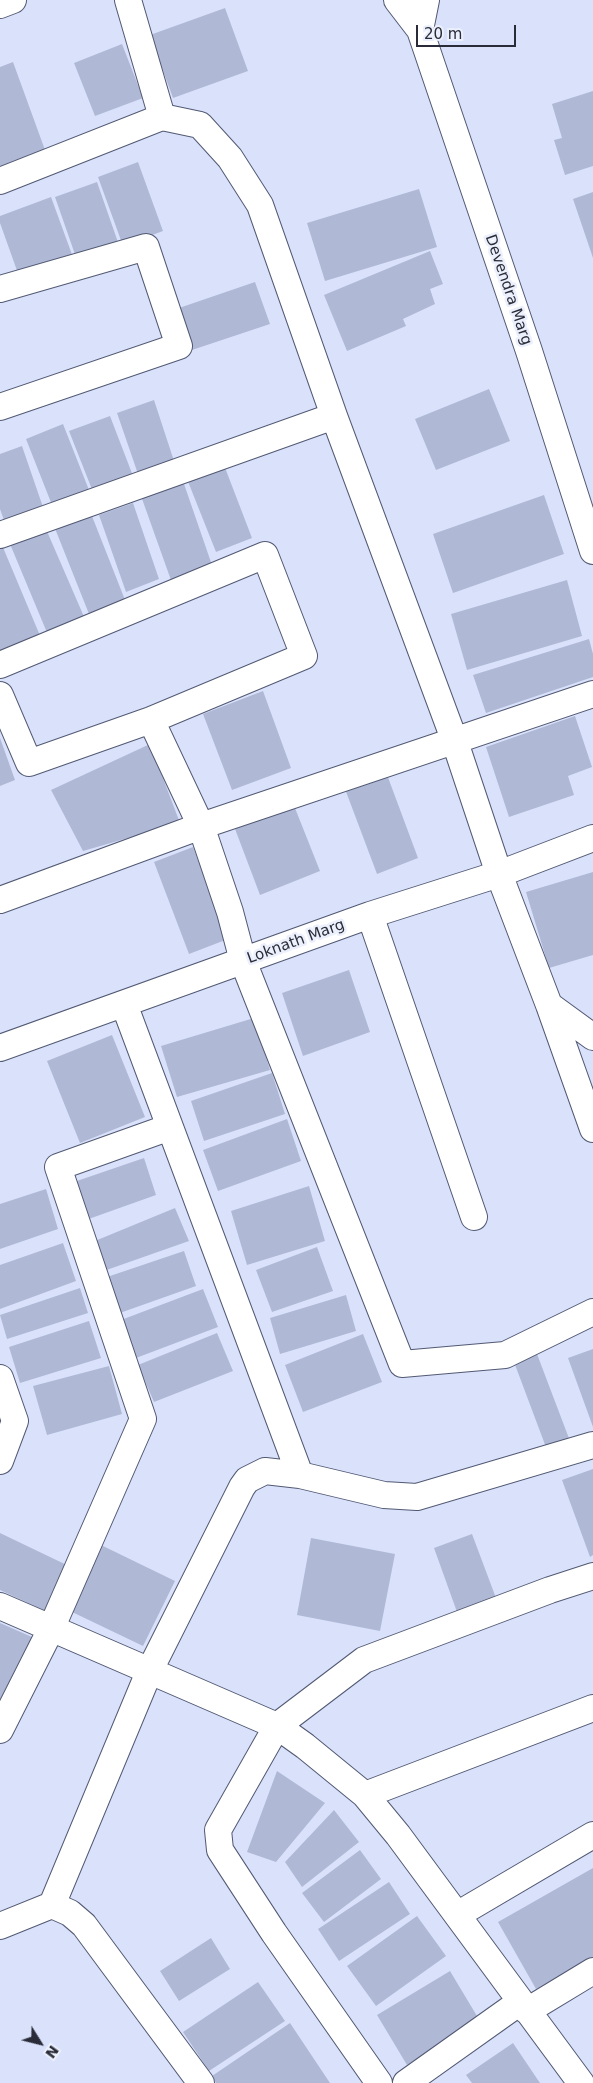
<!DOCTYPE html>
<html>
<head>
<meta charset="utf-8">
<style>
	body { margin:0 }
	#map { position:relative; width:593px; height:2083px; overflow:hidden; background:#dae2fb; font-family:"DejaVu Sans",sans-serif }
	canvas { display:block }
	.north { position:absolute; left:15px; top:2018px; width:50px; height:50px; -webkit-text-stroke:4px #ecf0fc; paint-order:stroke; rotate:126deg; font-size:14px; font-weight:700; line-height:20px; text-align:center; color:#292c38 }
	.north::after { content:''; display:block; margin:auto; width:18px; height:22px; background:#292c38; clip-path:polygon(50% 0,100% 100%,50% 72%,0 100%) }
	.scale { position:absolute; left:416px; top:25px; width:100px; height:22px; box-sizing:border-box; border:2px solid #292c38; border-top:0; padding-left:6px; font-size:15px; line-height:18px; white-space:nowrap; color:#292c38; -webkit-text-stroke:4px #ecf0fc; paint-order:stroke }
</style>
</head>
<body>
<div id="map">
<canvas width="593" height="2083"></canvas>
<div class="north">N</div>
<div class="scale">20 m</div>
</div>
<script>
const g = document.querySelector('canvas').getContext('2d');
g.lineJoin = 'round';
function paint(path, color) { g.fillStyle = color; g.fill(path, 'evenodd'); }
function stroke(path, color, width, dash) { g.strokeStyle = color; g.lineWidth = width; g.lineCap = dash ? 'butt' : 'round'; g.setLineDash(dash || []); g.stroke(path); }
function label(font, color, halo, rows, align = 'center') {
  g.font = font + ' "DejaVu Sans",sans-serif'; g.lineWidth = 5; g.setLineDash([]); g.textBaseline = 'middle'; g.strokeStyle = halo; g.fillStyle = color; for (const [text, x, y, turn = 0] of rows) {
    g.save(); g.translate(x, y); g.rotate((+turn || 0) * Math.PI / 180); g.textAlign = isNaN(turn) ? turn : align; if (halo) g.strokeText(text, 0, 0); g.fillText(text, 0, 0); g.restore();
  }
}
paint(new Path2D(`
	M225,8L248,71L173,98L150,35Z
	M122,44L143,98L95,116L74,63Z
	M13,62L45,150L0,171V67Z
	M593,91V166L565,175L554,140L562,138L552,104Z
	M138,162L163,231L123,246L98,177Z
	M97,182L120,248L78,263L55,197Z
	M419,189L437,247L325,281L307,223Z
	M593,192V258L573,199Z
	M51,197L74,260L20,279L0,223V216Z
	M430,251L443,284L430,289L435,304L403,319L406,326L347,351L324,295Z
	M255,282L270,324L192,350L179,308Z
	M489,389L510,441L436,470L415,419Z
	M154,400L174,461L138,474L117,413Z
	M110,416L133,476L93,492L69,431Z
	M63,424L89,490L52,505L26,439Z
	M22,446L45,513L6,526L0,509V454Z
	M224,465L252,538L216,552L187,479Z
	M183,481L213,568L172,583L141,496Z
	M544,495L564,554L453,593L433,534Z
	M133,503L159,579L126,592L99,515Z
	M90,511L127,605L91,619L54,526Z
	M46,529L85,619L48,635L10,544Z
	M2,545L41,638L0,655V546Z
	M567,580L582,636L467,670L451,614Z
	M589,639L593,654V677L486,713L473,675Z
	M263,691L291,768L232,790L203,714Z
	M575,716L592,767L568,776L574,795L509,817L486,747Z
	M0,738L15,780L0,786Z
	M150,744L180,823L83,851L51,790Z
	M386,772L418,858L377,874L345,789Z
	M291,798L320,871L260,895L232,821Z
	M193,847L228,939L189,954L154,862Z
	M593,872V955L549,968L526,892Z
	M349,970L370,1032L303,1056L282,993Z
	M254,1018L270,1070L177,1097L161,1046Z
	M112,1035L145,1117L80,1143L47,1061Z
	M272,1073L285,1114L204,1141L191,1101Z
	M287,1119L301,1161L218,1191L203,1150Z
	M144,1158L156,1195L83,1221L71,1183Z
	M309,1186L325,1241L247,1265L231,1211Z
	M46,1189L58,1229L0,1249V1204Z
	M175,1208L189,1241L98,1273L90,1243Z
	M63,1243L76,1281L0,1309V1265Z
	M317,1247L333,1291L272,1312L256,1270Z
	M184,1251L196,1286L117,1314L104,1278Z
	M80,1288L88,1313L7,1339L0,1315Z
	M203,1289L218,1327L136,1358L121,1320Z
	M346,1295L356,1331L280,1354L270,1318Z
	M89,1321L101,1358L20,1383L9,1347Z
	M217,1333L233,1371L154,1402L138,1365Z
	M363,1334L382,1382L303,1412L285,1365Z
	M593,1349V1427L568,1358Z
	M537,1354L570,1441L547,1450L514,1362Z
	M109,1366L122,1414L47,1435L33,1386Z
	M593,1469V1555L590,1557L562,1480Z
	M0,1533L73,1568L50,1613L0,1590Z
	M472,1534L496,1598L457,1612L434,1548Z
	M311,1538L395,1554L380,1631L297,1615Z
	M101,1545L175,1581L143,1646L70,1611Z
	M0,1623L32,1637L0,1713Z
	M277,1771L325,1803L276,1862L247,1852Z
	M334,1810L359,1842L302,1887L285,1862Z
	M360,1850L381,1879L324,1922L302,1893Z
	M593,1868V1957L536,1989L498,1922Z
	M389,1882L410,1914L339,1961L318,1929Z
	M417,1916L446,1956L376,2006L347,1966Z
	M211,1938L230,1969L179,2001L160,1971Z
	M450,1971L480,2021L407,2065L377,2015Z
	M258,1982L285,2021L209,2071L183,2032Z
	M290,2023L330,2083H216L212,2076Z
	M513,2043L540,2083H472L466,2075Z`), '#afb8d5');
const minor = new Path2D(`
	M128,0L162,117
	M397,0L420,30L529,351L593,551
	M0,5L13,0
	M420,30L426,0
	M0,181L162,117L200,125L230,158L260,205L334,416L454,739L499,874L549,1005L593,1129
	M0,289L146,247L179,346L0,407
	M0,535L334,416
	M0,665L265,555L304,656L151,720L29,763L0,695
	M151,720L201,826L230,912L243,961L402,1364L505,1355L593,1312
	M0,900L201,826L593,694
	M370,915L474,1217
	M124,1004L300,1475
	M549,1005L593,1037
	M0,1048L370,915L499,874L593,838
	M0,1378L15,1421L0,1461
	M0,1606L277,1726L305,1746L365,1795L398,1835L581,2083
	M0,1730L51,1629L143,1419L58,1167L170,1127
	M365,1795L593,1708
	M52,1905L149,1672L242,1487L247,1480L265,1471L300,1475L384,1495L417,1497L593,1445
	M457,1915L593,1835
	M0,1926L52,1905L70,1913L84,1925L201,2083
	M527,2011L593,1971
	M379,2083L274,1933L220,1850L218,1830L277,1726L364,1660L550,1590L593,1576
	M406,2083L520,2002`);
stroke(minor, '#515973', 28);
stroke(minor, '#fff', 26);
label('15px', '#292c38', '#ecf0fc', [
	["Devendra Marg",508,290,71],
	["Loknath Marg",296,942,-20]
]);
</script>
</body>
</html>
